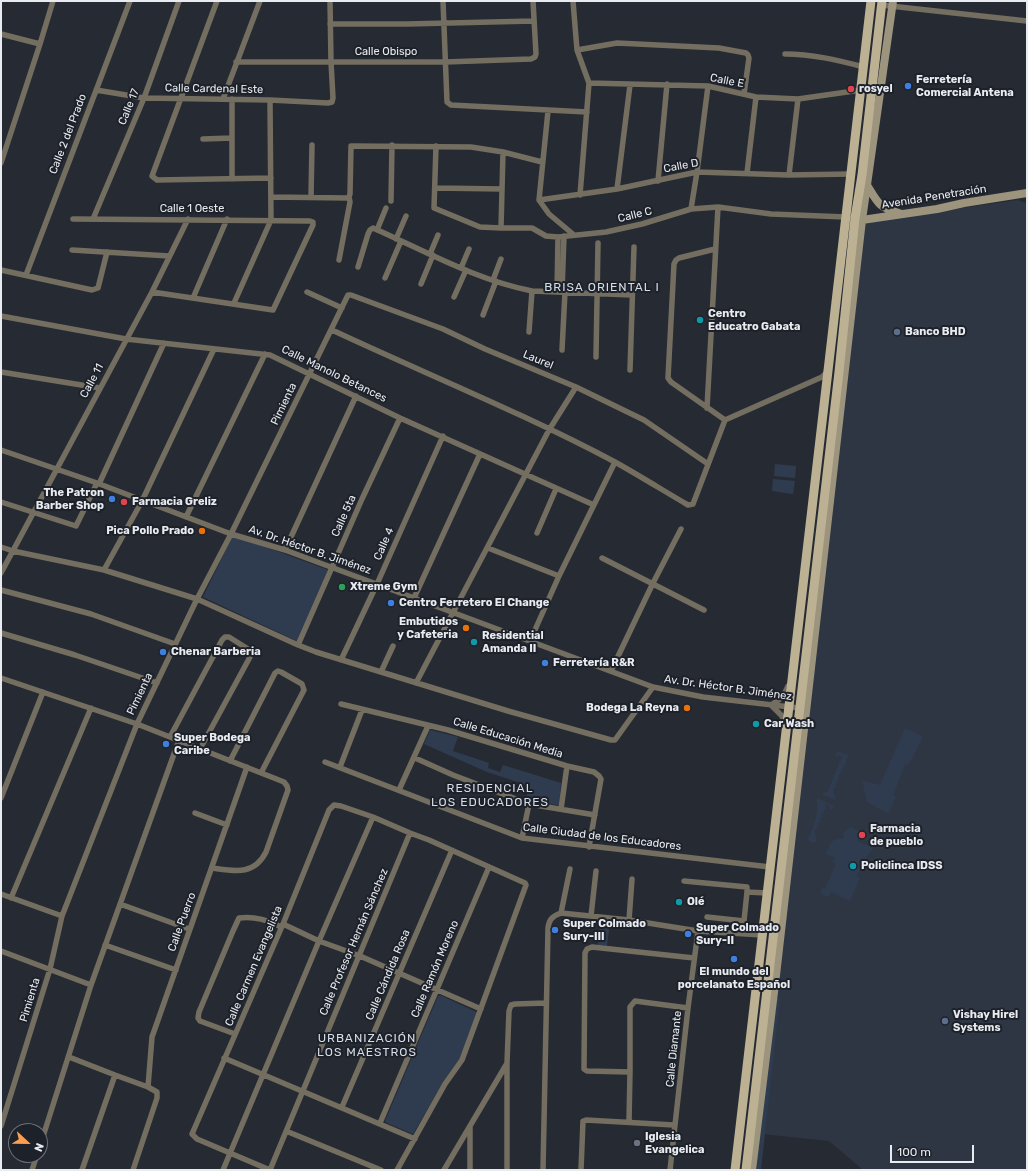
<!DOCTYPE html>
<html>
<head>
<meta charset="utf-8">
<style>
	body { margin:0 }
	#map { position:relative; width:1028px; height:1171px; overflow:hidden; background:#262b33; font-family:Rubik,sans-serif }
	canvas { display:block }
	.frame { position:absolute; inset:0; border:2px solid #e8ebf0; pointer-events:none }
	.north { position:absolute; left:8px; top:1123px; width:40px; height:40px; box-sizing:border-box; background:#1d2129; border:1px solid #6e7279; border-radius:50%; rotate:112deg; font-size:11px; font-weight:700; line-height:16px; text-align:center; color:#e8ebf0 }
	.north::after { content:''; display:block; margin:auto; width:14px; height:18px; background:#fb9e51; clip-path:polygon(50% 0,100% 100%,50% 72%,0 100%) }
	.scale { position:absolute; left:890px; top:1145px; width:84px; height:18px; box-sizing:border-box; border:2px solid #e8ebf0; border-top:0; padding-left:5px; font-size:12px; line-height:14px; white-space:nowrap; color:#e8ebf0; -webkit-text-stroke:3px #1d2129; paint-order:stroke }
</style>
</head>
<body>
<div id="map">
<canvas width="1028" height="1171"></canvas>
<div class="frame"></div>
<div class="north">N</div>
<div class="scale">100 m</div>
</div>
<script>
const g = document.querySelector('canvas').getContext('2d');
g.lineJoin = 'round';
function paint(path, color) { g.fillStyle = color; g.fill(path, 'evenodd'); }
function stroke(path, color, width, dash) { g.strokeStyle = color; g.lineWidth = width; g.lineCap = dash ? 'butt' : 'round'; g.setLineDash(dash || []); g.stroke(path); }
function label(font, color, halo, rows, align = 'center') {
  g.font = font + ' Rubik,sans-serif'; g.lineWidth = 4; g.setLineDash([]); g.textBaseline = 'middle'; g.strokeStyle = halo; g.fillStyle = color; for (const [text, x, y, turn = 0] of rows) {
    g.save(); g.translate(x, y); g.rotate((+turn || 0) * Math.PI / 180); g.textAlign = isNaN(turn) ? turn : align; if (halo) g.strokeText(text, 0, 0); g.fillText(text, 0, 0); g.restore();
  }
}
paint(new Path2D(`
	M1018,200L1027,204V1170H863L829,1141L752,1133L857,223Z`), '#2e3643');
paint(new Path2D(`
	M775,464L796,466L795,478L774,476Z
	M773,479L795,481L793,494L772,491Z
	M233,535L328,570L299,642L203,597Z
	M905,728L923,737L909,764L905,765L893,795L896,797L888,813L867,802L862,780L880,785Z
	M430,730L458,737L453,751L489,763L488,768L500,772L503,765L561,783L559,805L535,803L525,800L530,786L487,772L424,744Z
	M837,752H839L848,755L845,765L842,768L843,770L840,772L841,774L838,776L839,779L836,780L837,783L835,784L836,787L833,788L836,800L821,794L829,791L828,788L830,787V784L832,783V780L834,778L833,775L836,774L835,772L837,770V768L839,766V763L841,762L840,760L842,758L840,755L835,757Z
	M817,798L834,806L831,810L828,804L825,805L826,809L824,810V812L821,814L823,817L820,818L821,821L818,823L819,826H816L817,829L814,831L817,840L815,842L811,843L808,839C815,825 818,815 817,798Z
	M851,827L860,832L857,841L873,848L864,861L857,876L860,878L850,901L831,892L828,897L820,893L823,888L825,889L836,864L833,862L835,857L826,854C831,843 830,838 843,839L844,832Z
	M600,922L610,923L607,946L598,945Z
	M438,996H442L476,1012V1014L460,1059L444,1081L413,1134L387,1123L385,1121Z
	M766,997L780,998L761,1170H747Z`), '#2f3c50');
stroke(new Path2D(`
	M217,1L152,176L157,180L271,178
	M443,1L447,102L451,105L587,112
	M573,1L577,50L589,83L580,195
	M881,5L1027,21
	M330,24H407L534,21
	M1,34L40,44
	M577,50L617,43L719,48L746,53L748,55L749,58L744,94
	M785,54C812,54 837,60 864,67
	M236,62H445L531,59L535,57L536,54L533,1
	M589,83L708,86L756,97L798,99L861,90
	M96,90L144,98L270,100L328,103L332,102L333,98L331,62L330,1
	M223,99L260,1
	M232,99V179
	M548,111L539,200L549,214L574,235
	M203,139L232,138
	M436,146L434,208L480,227L501,228H532L546,236L558,237L606,232L642,224L691,209L718,207L771,214L846,217
	M1,163L40,44L53,1
	M747,173L756,97
	M789,175L798,99
	M658,181L667,84
	M435,188L502,189
	M617,189L630,85
	M271,197L347,198L349,197
	M311,197L312,145
	M539,200L617,189L697,172L789,175L851,174
	M391,201L392,145
	M691,209L697,172L708,86
	M73,219L310,221L313,222V225L273,310L152,292
	M93,219L144,98L179,1
	M501,228L503,152
	M377,230L386,208
	M396,239L406,216
	M715,249L679,258L676,260L674,264L668,378L671,382L725,420
	M72,250L169,256
	M430,254L438,235
	M339,260L350,202L349,197L350,194L351,146L471,147L503,152L542,162
	M358,267L368,234L370,230L373,228C425,251 476,280 532,291L632,295
	M461,268L469,249
	M1,270L92,290L98,288L107,252
	M26,275L130,1
	M385,278L401,241
	M493,280L501,259
	M421,284L433,255
	M307,292L342,308
	M557,292L558,237
	M562,292L564,236
	M454,297L466,270
	M193,298L227,219
	M234,303L271,220L270,100
	M483,315L496,281
	M1,316L126,339L270,355L400,418L594,505
	M332,330C426,374 523,413 615,462C640,476 664,491 688,505L693,504L725,420L822,377L827,372
	M529,332L532,291
	M562,350L565,292
	M596,357L598,243
	M630,370L634,247
	M1,372L100,388
	M707,408L718,207
	M1,450L97,483L231,534L285,550L653,687L703,697L799,708
	M99,484L164,343
	M1,502L76,526L97,483
	M186,517L265,354
	M537,533L556,489
	M1,547L13,551L104,570L197,599L298,645L316,652L508,711L611,740H615L653,687
	M488,548L559,576
	M285,550L356,396
	M602,558L704,610
	M104,570L142,501L214,349
	M1,573L152,292L188,219
	M1,590L91,614L175,644
	M414,598L480,454
	M1,633L75,655L157,683
	M530,641L559,576L615,462
	M298,645L362,499L400,418
	M341,660L377,584L443,436
	M611,671L653,583L681,529
	M381,672L393,646
	M1,678L137,724L284,782L287,786L288,790L266,852C254,876 234,871 212,868
	M416,683L549,430L576,387
	M341,704L448,730L567,766L594,772L599,776L601,779L589,847
	M787,724L781,715L771,705L783,697L788,686
	M170,737L222,640L225,637H229L248,649L251,652L250,657L200,749
	M415,758L453,775L529,804L595,815
	M230,761L275,673L278,671L281,672L302,684L304,690L261,773
	M325,762L522,838L770,867
	M340,767L362,710
	M399,790L428,726
	M1,798L43,692
	M561,809L567,766
	M195,813L227,825
	M522,838L529,804
	M684,881L747,887V892
	M1,894L62,916
	M11,898L91,708
	M120,904L189,929
	M561,913L570,869
	M591,916L596,871
	M707,917L744,921L747,892L767,893
	M629,920L632,879
	M283,924L319,941L360,956L481,1009
	M105,945L176,970
	M1,951L91,985
	M235,1034L200,1021L198,1018L199,1012L233,931L239,918C255,916 267,920 281,927
	M69,1057L115,1075L148,1087L157,1092V1098L133,1170
	M224,1058L415,1139
	M630,1072V1007L635,1001L688,1008
	M148,1087L152,1037L247,767
	M342,1107L452,850
	M629,1122L630,1072L587,1071L584,1069L585,953L587,949L592,947L694,958
	M380,1123L489,867
	M1,1126L50,969L62,916L137,724L197,599L231,534L348,295H351L443,329L485,349L576,387L644,420L708,464
	M470,1126V1170
	M286,1131L381,1170
	M40,1146L91,985L179,740
	M32,1170L37,1155
	M82,1170L115,1075
	M223,1170L319,941L373,817
	M270,1170L197,1139L192,1134L283,924L325,820L329,810L334,805L341,806L373,817L410,833L429,840L525,883L526,885L462,1060L445,1084L397,1170
	M270,1170L410,833
	M444,1170L506,1065
	M507,1170V1063L509,1011L511,1005L515,1004L546,1003
	M543,1170L548,928C549,919 553,916 561,913L629,920L698,931L762,935
	M581,1170L583,1121L586,1120L674,1125
	M670,1170L688,1008L698,931`), '#746e60', 5.5);
stroke(new Path2D(`
	M867,185C878,203 878,207 899,213
	M858,219L862,220L937,209L964,203L1027,193
	M752,1170L775,984L862,220L893,1`), '#9d947d', 8);
stroke(new Path2D(`
	M735,1170L871,1
	M746,1170L839,372L855,218L862,175L882,1`), '#bdb194', 9);
for (const [x, y, r, color] of [
	[908,86,4,"#3f7fe0"],
	[851,89,4,"#e0444e"],
	[700,320,4,"#0f9aa8"],
	[897,332,4,"#5c6f8a"],
	[112,499,4,"#3f7fe0"],
	[124,502,4,"#e0444e"],
	[202,531,4,"#e8710a"],
	[342,587,4,"#2e9e5b"],
	[391,603,4,"#3f7fe0"],
	[466,628,4,"#e8710a"],
	[474,642,4,"#0f9aa8"],
	[163,652,4,"#3f7fe0"],
	[545,663,4,"#3f7fe0"],
	[687,708,4,"#e8710a"],
	[756,724,4,"#0f9aa8"],
	[166,744,4,"#3f7fe0"],
	[862,835,4,"#e0444e"],
	[853,866,4,"#0f9aa8"],
	[679,902,4,"#0f9aa8"],
	[555,930,4,"#3f7fe0"],
	[688,934,4,"#3f7fe0"],
	[734,959,4,"#3f7fe0"],
	[945,1021,4,"#5c6f8a"],
	[637,1143,4,"#6b7280"]
]) { const dot = new Path2D(); dot.arc(x, y, r, 0, 2 * Math.PI); g.fillStyle = color; g.fill(dot); stroke(dot, '#1d2129', 1.5); }
label('11px', '#e8ebf0', '#1d2129', [
	["Calle Obispo",386,52],
	["Calle E",727,81,11],
	["Calle Cardenal Este",214,89,1],
	["Calle 17",129,107,-68],
	["Calle 2 del Prado",68,134,-69],
	["Calle D",681,166,-11],
	["Avenida Penetración",934,197,-9],
	["Calle 1 Oeste",192,209],
	["Calle C",635,215,-14],
	["Laurel",538,360,23],
	["Calle Manolo Betances",334,374,26],
	["Calle 11",92,381,-62],
	["Pimienta",284,404,-64],
	["Calle 5ta",344,516,-66],
	["Calle 4",384,544,-66],
	["Av. Dr. Héctor B. Jiménez",310,550,19],
	["Av. Dr. Héctor B. Jiménez",728,688,8],
	["Pimienta",140,694,-64],
	["Calle Educación Media",508,738,17],
	["Calle Ciudad de los Educadores",602,837,7],
	["Calle Puerro",182,922,-70],
	["Calle Profesor Hernán Sánchez",354,942,-67],
	["Calle Carmen Evangelista",254,966,-67],
	["Calle Ramón Moreno",435,969,-67],
	["Calle Cándida Rosa",388,975,-67],
	["Pimienta",30,1000,-73],
	["Calle Diamante",674,1049,-84]
]);
label('bold 11px', '#e8ebf0', '#1d2129', [
	["Ferretería",916,80],
	["Comercial Antena",916,93],
	["rosyel",859,89],
	["Centro",708,314],
	["Educatro Gabata",708,327],
	["Banco BHD",905,332],
	["The Patron",104,493,"right"],
	["Barber Shop",104,506,"right"],
	["Farmacia Greliz",132,502],
	["Pica Pollo Prado",194,531,"right"],
	["Xtreme Gym",350,587],
	["Centro Ferretero El Change",399,603],
	["Embutidos",458,622,"right"],
	["y Cafeteria",458,635,"right"],
	["Residential",482,636],
	["Amanda II",482,649],
	["Chenar Barberia",171,652],
	["Ferretería R&R",553,663],
	["Bodega La Reyna",679,708,"right"],
	["Car Wash",764,724],
	["Super Bodega",174,738],
	["Caribe",174,751],
	["Farmacia",870,829],
	["de pueblo",870,842],
	["Policlinca IDSS",861,866],
	["Olé",687,902],
	["Super Colmado",563,924],
	["Sury-III",563,937],
	["Super Colmado",696,928],
	["Sury-II",696,941],
	["El mundo del",734,972,"center"],
	["porcelanato Español",734,985,"center"],
	["Vishay Hirel",953,1015],
	["Systems",953,1028],
	["Iglesia",645,1137],
	["Evangelica",645,1150]
], 'left');
g.letterSpacing = '1px';
label('12px', '#d7dde8', '#1d2129', [
	["BRISA ORIENTAL I",602,288],
	["RESIDENCIAL",490,789],
	["LOS EDUCADORES",490,803],
	["URBANIZACIÓN",367,1039],
	["LOS MAESTROS",367,1053]
]);
g.letterSpacing = '0px';
</script>
</body>
</html>
